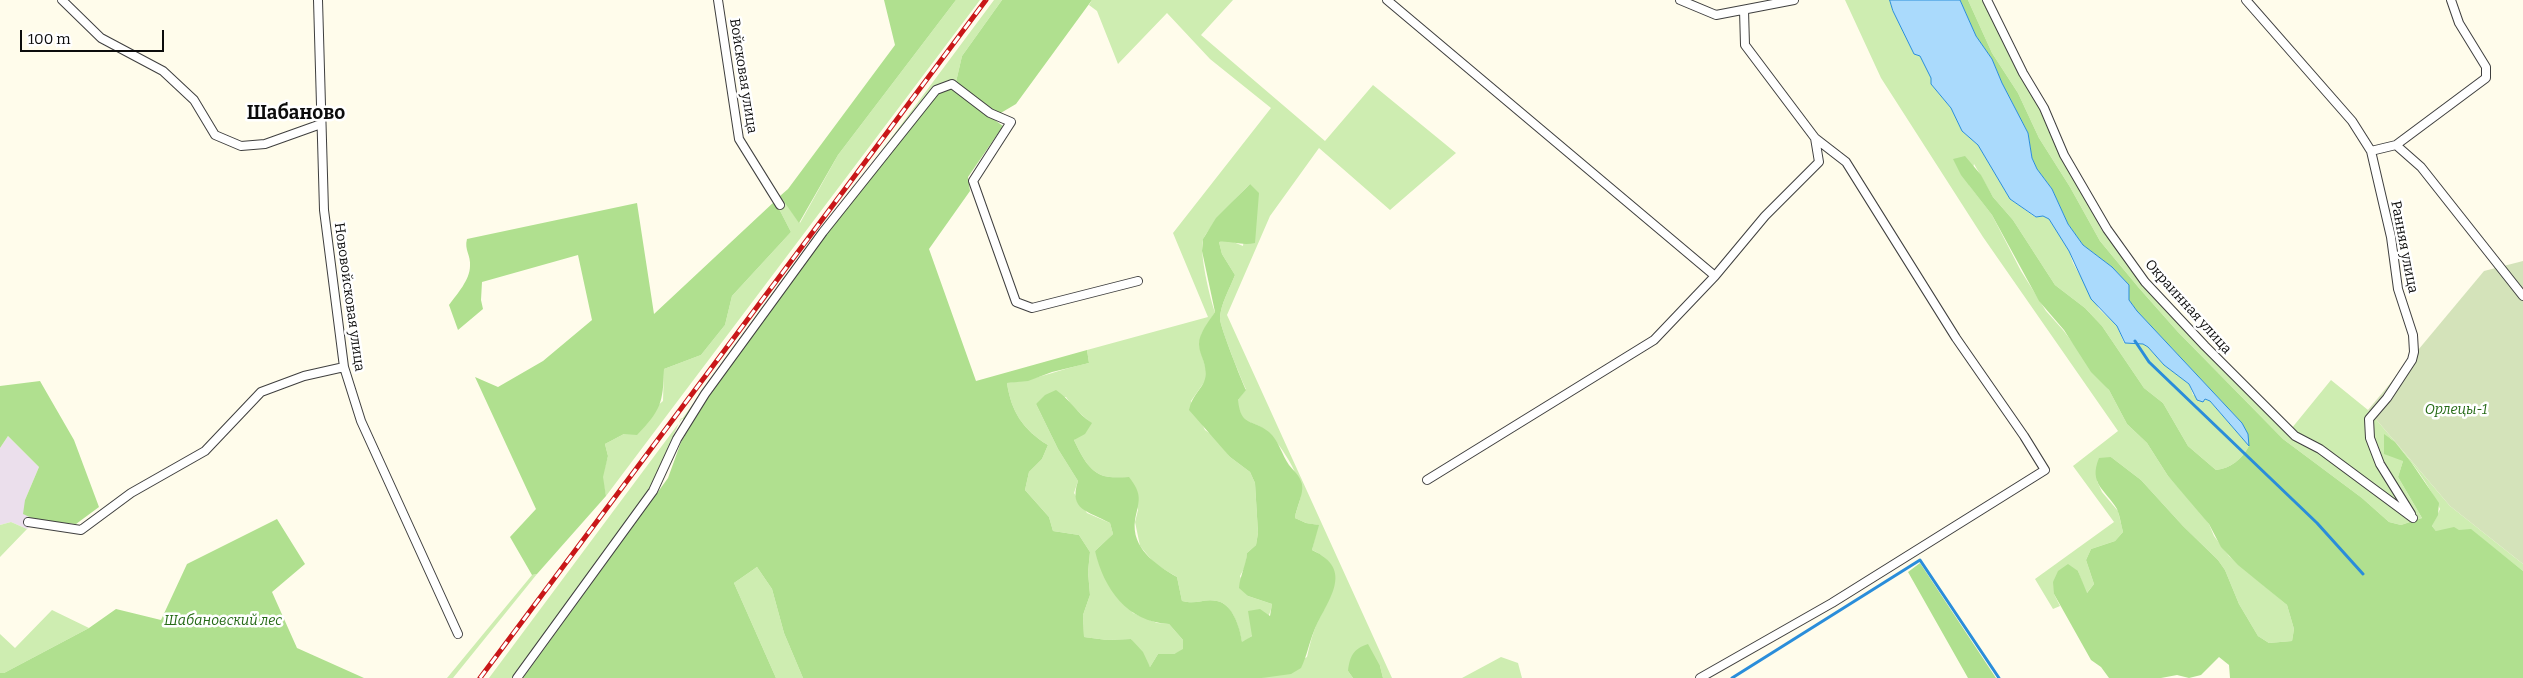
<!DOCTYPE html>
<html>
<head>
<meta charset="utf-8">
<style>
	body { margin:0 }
	#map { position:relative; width:2523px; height:678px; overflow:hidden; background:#fffceb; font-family:Bitter,serif }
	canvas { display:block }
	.scale { position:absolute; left:20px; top:30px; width:144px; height:22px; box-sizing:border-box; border:2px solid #0c0c0c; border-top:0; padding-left:6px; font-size:15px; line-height:18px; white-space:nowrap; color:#0c0c0c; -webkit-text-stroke:4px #fff; paint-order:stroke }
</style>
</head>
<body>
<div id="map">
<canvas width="2523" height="678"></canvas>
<div class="scale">100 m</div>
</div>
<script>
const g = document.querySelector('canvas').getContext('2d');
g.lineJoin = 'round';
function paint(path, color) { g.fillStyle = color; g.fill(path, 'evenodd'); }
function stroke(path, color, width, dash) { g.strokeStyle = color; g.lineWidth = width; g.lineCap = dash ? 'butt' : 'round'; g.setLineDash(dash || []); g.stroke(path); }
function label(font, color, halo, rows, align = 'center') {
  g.font = font + ' Bitter,serif'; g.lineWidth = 5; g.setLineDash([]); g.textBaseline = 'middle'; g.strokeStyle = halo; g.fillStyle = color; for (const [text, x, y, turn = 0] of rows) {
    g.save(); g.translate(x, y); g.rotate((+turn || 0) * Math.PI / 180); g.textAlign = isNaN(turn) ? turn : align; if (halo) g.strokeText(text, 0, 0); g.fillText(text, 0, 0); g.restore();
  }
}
paint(new Path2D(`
	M8,436L39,467L25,500L36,520L27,529L11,522L0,525V448Z`), '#ebdfec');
paint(new Path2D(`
	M956,0H980L606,496L602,477L608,456L605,444L624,434L663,401L664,369L701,355L725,325L732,296L791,232L775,201L780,196L800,223L838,155Z
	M994,0H1002L962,56L956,82L951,88L938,94L826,235L708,397L691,426L681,418L650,490L513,678H489Z
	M1092,0H1233L1201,35L1325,141L1373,85L1456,153L1390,210L1319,148L1270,216L1227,315L1392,678H1383L1380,666L1348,671L1353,678H1262L1307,657C1309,648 1311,639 1314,631C1326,602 1354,569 1312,550L1318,525L1306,523L1295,518C1296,510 1301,500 1301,492C1300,474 1276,435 1259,426C1252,422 1244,423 1240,415C1238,411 1238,404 1238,400L1246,389C1242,382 1220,326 1220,319C1220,305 1230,288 1235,275L1222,254L1219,242L1231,241L1243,246L1250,184C1242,191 1205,231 1203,240C1199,252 1210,299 1215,312L1202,333L1199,345L1206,369L1205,381L1191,401L1205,430L1215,437L1230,457L1250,472L1255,483L1258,533L1256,545L1247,553L1246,565L1240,576L1248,596L1272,604C1270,621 1257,633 1242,643C1240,629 1233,604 1217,601C1204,598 1198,605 1182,601L1177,577L1155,564L1140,546L1135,522L1138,510L1128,477C1121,477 1111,478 1104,476C1089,472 1080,453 1074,440L1091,423L1073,407L1066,397L1036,404L1058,449L1078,481L1074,493L1087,513L1110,523L1113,534L1095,551L1133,613L1157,623L1169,624L1183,640V650L1174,654H1158L1150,667L1131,639L1107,640L1084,637L1083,615L1090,595L1088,572L1090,552L1079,535L1053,531L1049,517L1025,490L1029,472L1042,459L1048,445C1023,430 1011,411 1007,383C1036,380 1060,369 1089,363L1087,350L1208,317L1173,233L1271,108L1210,59L1167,13L1118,64L1097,11L1089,5Z
	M1845,0H1890L1893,11L1914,54L1920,56L1932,78L1931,84L1951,108L1962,131L1978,145L2010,199L2035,217L2043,216L2049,219L2069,251L2073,263L2099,309L2117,326L2124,343L2143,344L2148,347L2164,365L2189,384L2193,395L2210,401L2249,446C2241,460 2231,468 2216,470L2188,446L2163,403L2144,388L2102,326L2085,308L2055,285L2013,220L1993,197L1974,164L1969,185L1992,215L2021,271L2046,311L2063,330L2109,390L2127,424L2147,443L2168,476L2202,514L2209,524L2214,536L2229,556L2287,605L2294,629L2292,641L2269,643L2258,636L2239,604L2225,570L2218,560L2183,526L2141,480L2111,457L2097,481L2102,492L2118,511L2123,532L2115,541L2091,549L2086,560L2094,584L2086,594L2078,571L2054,594L2060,606L2053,609L2035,579L2114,522L2073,466L2118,431L1983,237L1881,78Z
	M1968,0H1984L2101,229L2143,284L2287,434L2331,380L2368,410L2450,506L2523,564V571L2471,530L2436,531L2432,526L2440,509C2431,487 2407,454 2390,438L2403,461L2398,477L2422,518L2401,525L2389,522L2362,498L2283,439L2178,332L2139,288L2100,241L2070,187L2039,138L2018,93L1992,53Z
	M11,522L27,529L0,557V525Z
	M757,567L772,589L784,633L803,678H776L734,583Z
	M537,574L453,678H447L532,575Z
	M52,610L89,628L4,673H0V634L15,648Z
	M1501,657L1518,663L1522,678H1462Z`), '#ceedb1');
paint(new Path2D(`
	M884,0H956L838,155L799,223L780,196L788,189L895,45Z
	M1002,0H1092L1016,104L999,114L956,82L962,56Z
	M1960,0H1968L1992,53L2018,93L2039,138L2070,187L2100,241L2139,288L2178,332L2283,439L2362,498L2389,522L2401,525L2422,518L2398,477L2403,461L2384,454V434L2395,442L2411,462L2439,503L2438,515L2432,526L2436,531L2454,527L2459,530L2471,529L2523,571V678H2230L2229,665L2219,657L2201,675L2189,678L2177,675L2161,678H2109L2101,667L2091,660L2054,594L2053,582L2058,571L2068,564L2078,571L2087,593L2094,584L2086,560L2091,549L2115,541L2123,532C2121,525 2120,516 2117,509C2106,490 2088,484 2099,458L2111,457L2141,480L2183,526L2218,560L2225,570L2239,604L2258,636L2269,643L2292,641L2294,629L2287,605L2238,565L2221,547L2209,524L2168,476L2147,443L2127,424L2109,390L2091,372L2064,330L2039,301L1992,215L1961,175L1953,159L1965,156L1981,175L1993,197L2013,220L2055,285L2085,308L2102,326L2144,388L2163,403L2188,446L2216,470C2231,468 2241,460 2249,446L2242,423L2137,311L2129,300V285L2112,267L2083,245L2068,224L2052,189L2037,169L2032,158L2028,133L2002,83L1992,59L1976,36Z
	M951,88L1003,126L968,177L970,191L929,249L976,381L1087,350L1089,363L1052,372L1028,381L1007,383C1011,411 1023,430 1048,445L1042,459L1029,472L1025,490L1049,517L1053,531L1079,535L1090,552L1088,572L1090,595L1083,615L1084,637L1107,640L1131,639L1143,652L1150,667L1158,654H1174L1183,649V640L1169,624C1127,622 1104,589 1095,551L1113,534L1110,523C1089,511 1068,511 1078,481L1058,449L1036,404L1045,395L1056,390C1070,399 1077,414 1092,423L1085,434L1074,440C1080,453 1089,472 1104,476C1111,478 1121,477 1129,477C1143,495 1139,500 1135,520C1131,548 1156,565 1177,577L1182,601C1198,605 1204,598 1217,601C1233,604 1240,628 1242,642L1252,636L1248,611L1260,609L1270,616L1272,604L1248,596L1239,588C1240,575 1246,566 1247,553L1256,545L1258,533L1255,483L1250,472L1230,457L1189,410C1192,395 1203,388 1205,379C1208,364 1199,355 1199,344C1199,333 1209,321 1215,312L1202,251L1203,239L1216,218L1250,184L1259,193L1255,243C1242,246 1232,241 1219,242L1222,254L1235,275C1230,288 1220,305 1220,319C1220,326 1242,382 1246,390L1238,400C1241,428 1252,418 1269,432C1279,441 1282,455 1289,465C1294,471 1300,476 1302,484C1304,494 1296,508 1295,518L1306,523L1319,525L1312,550C1356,570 1327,600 1314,631C1309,643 1307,656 1301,668L1291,674L1262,678H803L784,633L772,589L757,567L734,583L776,678H523L668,478L681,442L708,397L826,235L938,94Z
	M775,201L791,232L732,296L725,325L701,355L664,369C663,403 661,410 637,435L624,434L605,444L608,456L603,477L606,496L537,574L532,575L510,537L536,509L475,377L498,387L543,361L592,320L578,255L482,282L481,300L483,309L458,330L449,305C457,294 470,280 470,266C471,255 464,250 467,239L637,203L654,314Z
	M40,381L74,440L99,507L76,524L36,520L23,514L25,500L39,467L8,436L0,448V386Z
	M277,519L305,564L272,592L297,648L364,678H0V673H4L89,628L116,609L161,620L187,564Z
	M1920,563L1996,678H1968L1908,572Z
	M1368,644L1380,666L1383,678H1353L1348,671C1350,656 1353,649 1368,644Z`), '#b0e08f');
paint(new Path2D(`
	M2523,261V564L2450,506L2368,410L2484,271Z`), '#d4e3ba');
const water = new Path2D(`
	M1890,0H1960L1976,36L1992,59L2002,83L2028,133L2032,158L2037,169L2052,189L2068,224L2083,245L2112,267L2129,285V300L2137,311L2242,423L2248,434L2249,446L2210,401L2205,399L2203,402L2197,400L2189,384L2164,365L2148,347L2143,344L2125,343L2117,326L2091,299L2069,251L2049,219L2043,216L2036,217L2010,199L1978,145L1962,131L1951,108L1931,84V78L1920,56L1914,54L1893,11Z`);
paint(water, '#aadafc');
stroke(water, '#2a8dda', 1);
stroke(new Path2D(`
	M2135,341L2149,362L2317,523L2363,574
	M1732,678L1920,560L1999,678`), '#2a8dda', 3);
const street = new Path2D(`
	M62,0L101,38L163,71L194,100L215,135L241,146L265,144L321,124
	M318,0L324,210L344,367L361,421L458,634
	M718,0L739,139L780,205
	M1387,0L1715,276
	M1680,0L1716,15L1794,0
	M1987,0L2023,73L2044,108L2064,155L2107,229L2145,282L2205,346L2295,436L2320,449L2413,518
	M2246,0L2352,121L2371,151L2391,237L2398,289L2413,335L2414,352L2412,360L2387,398L2369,419L2370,438L2380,464L2411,514
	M2396,145L2486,78V67L2459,23L2451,0
	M2371,151L2396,145L2421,167L2523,296
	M1427,480L1654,340L1715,276L1765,216L1819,162L1815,138
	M28,522L81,530L131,493L205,451L261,392L304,376L344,367
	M517,678L653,491L677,439L705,394L823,232L936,90L952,84L990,113L1011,122L973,181L1016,302L1032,308L1138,281
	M1700,678L1832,603L2045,470L2024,436L1956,338L1846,162L1815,138L1745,45L1744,10`);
stroke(street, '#3f3f3f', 10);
stroke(street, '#fff', 8);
const rail = new Path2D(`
	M480,678L986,0`);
stroke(rail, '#c91718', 5);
stroke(rail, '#fff', 3, [9]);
label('14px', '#0c0c0c', '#fff', [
	["Войсковая улица",743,76,81],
	["Ранняя улица",2404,247,79],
	["Нововойсковая улица",349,297,82],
	["Окраинная улица",2188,307,48]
]);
label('italic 14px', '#256a16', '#fff', [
	["Орлецы-1",2456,410],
	["Шабановский лес",223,621]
]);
label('bold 19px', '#0c0c0c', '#fff', [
	["Шабаново",296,114]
]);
</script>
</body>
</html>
